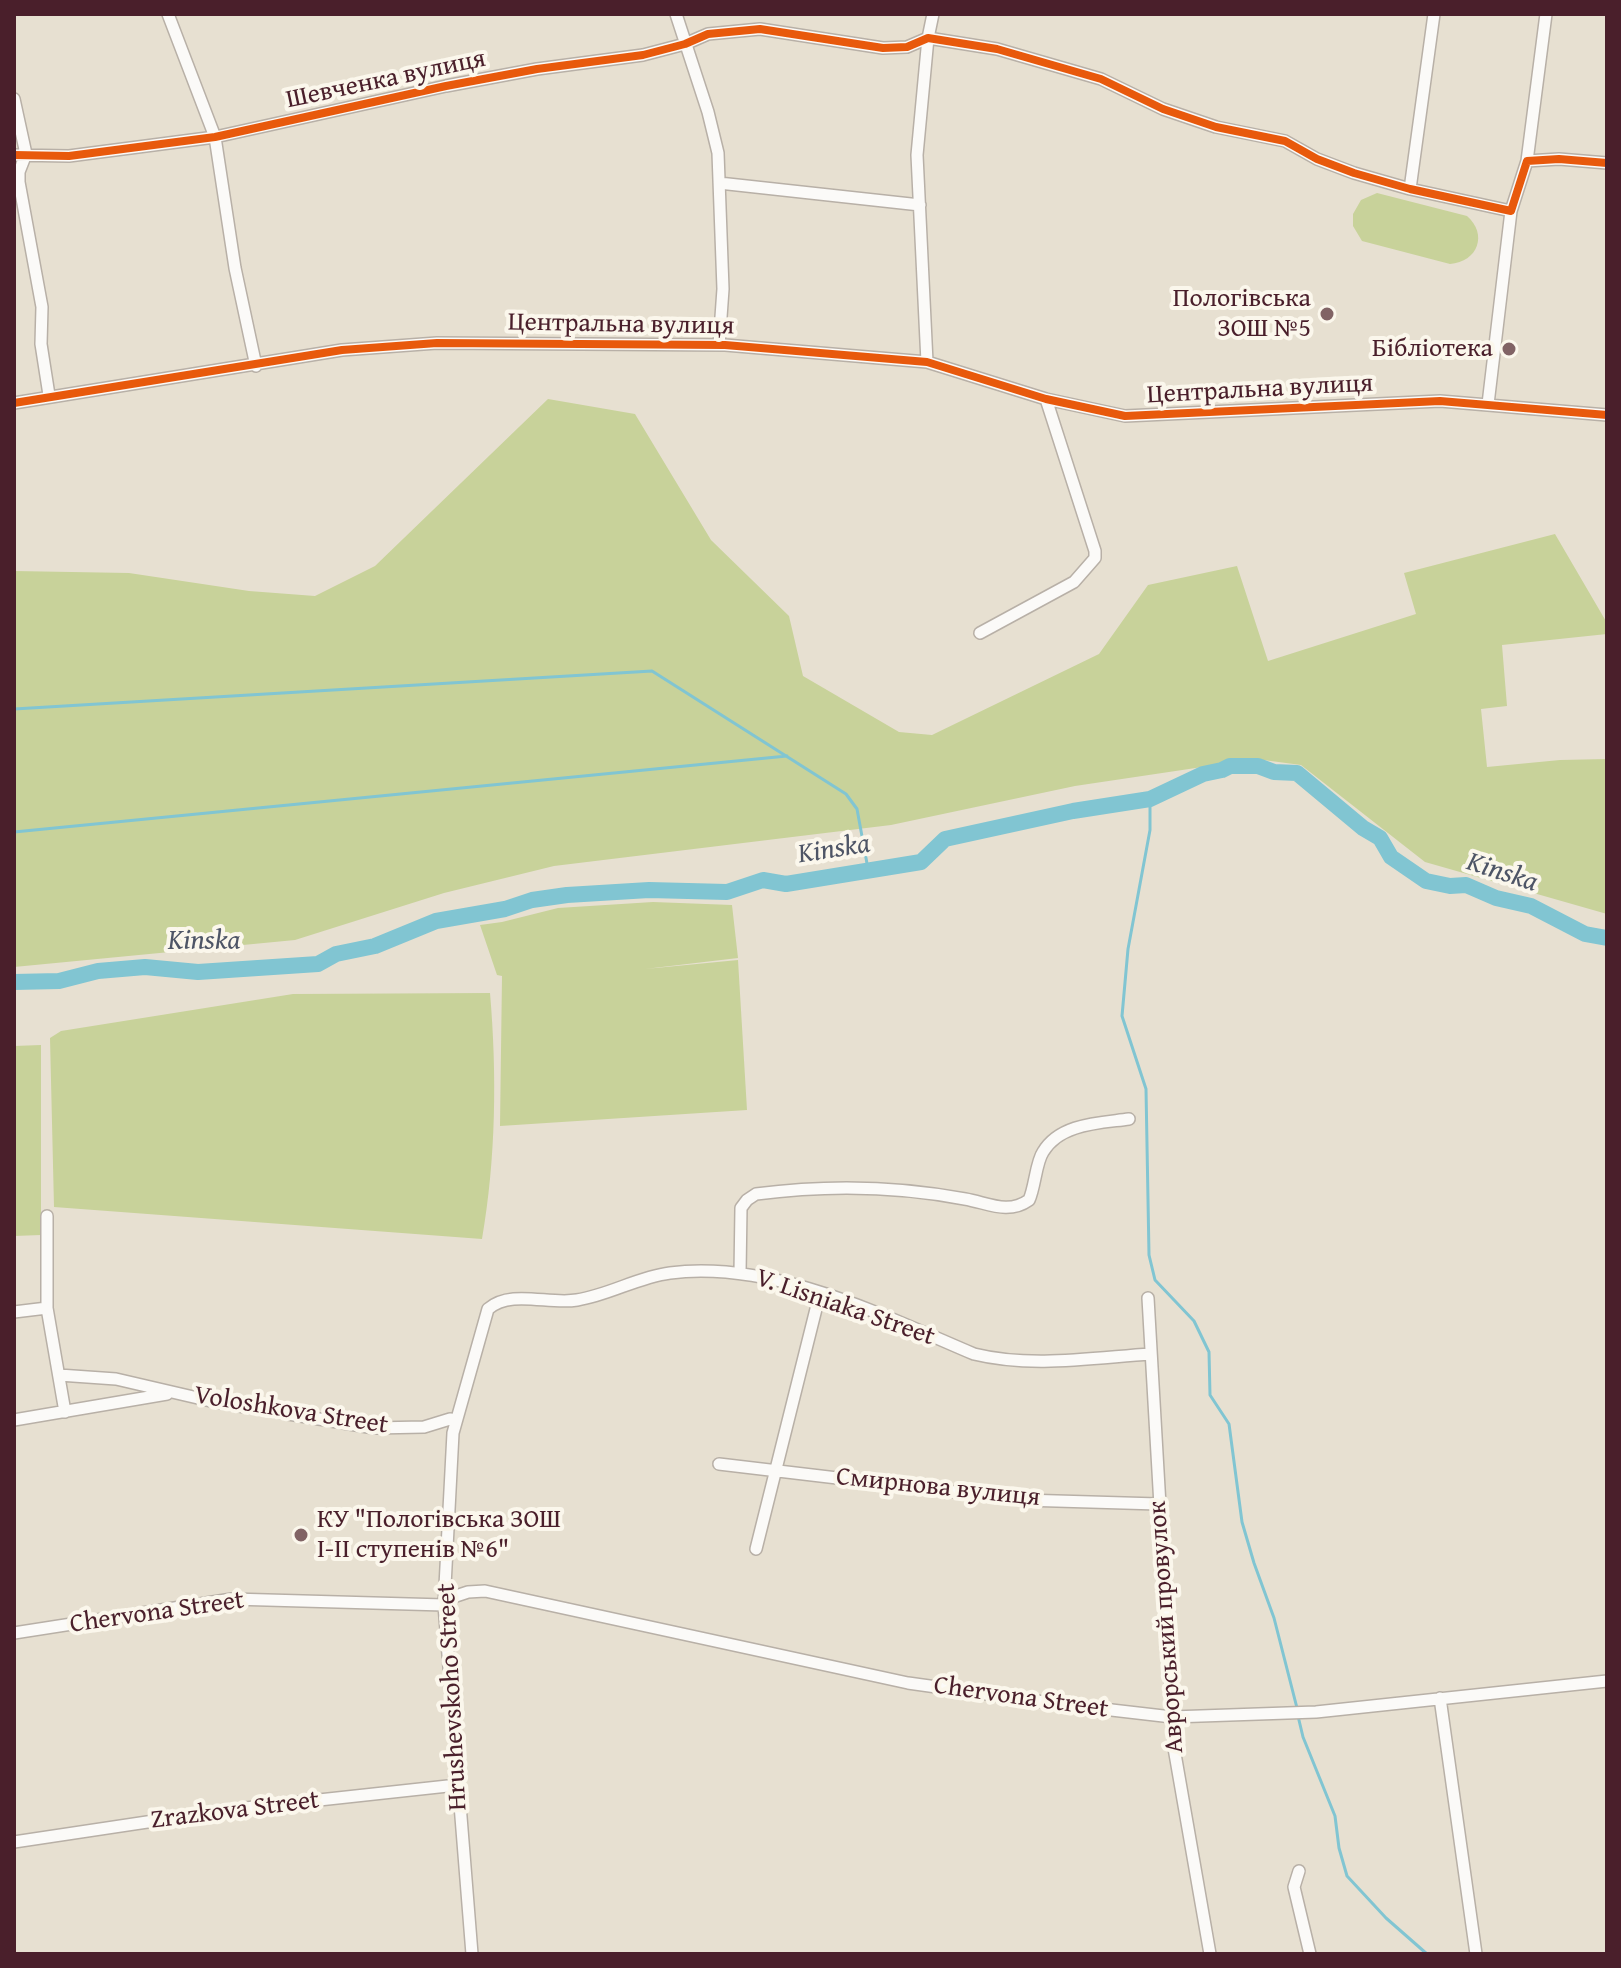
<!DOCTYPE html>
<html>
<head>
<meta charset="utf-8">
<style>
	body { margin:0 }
	#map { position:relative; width:1621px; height:1968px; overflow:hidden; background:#e7e0d1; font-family:"Gentium Book Plus",serif }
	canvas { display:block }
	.frame { position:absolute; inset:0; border:16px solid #4a1f2b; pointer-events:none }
</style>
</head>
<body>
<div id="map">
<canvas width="1621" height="1968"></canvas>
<div class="frame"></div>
</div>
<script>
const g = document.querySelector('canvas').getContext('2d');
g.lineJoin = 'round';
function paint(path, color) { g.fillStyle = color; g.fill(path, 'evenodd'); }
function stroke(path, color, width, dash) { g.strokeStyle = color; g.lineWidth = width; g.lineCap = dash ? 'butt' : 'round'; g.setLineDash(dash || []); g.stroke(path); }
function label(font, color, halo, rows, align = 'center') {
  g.font = font + ' "Gentium Book Plus",serif'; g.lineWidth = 8; g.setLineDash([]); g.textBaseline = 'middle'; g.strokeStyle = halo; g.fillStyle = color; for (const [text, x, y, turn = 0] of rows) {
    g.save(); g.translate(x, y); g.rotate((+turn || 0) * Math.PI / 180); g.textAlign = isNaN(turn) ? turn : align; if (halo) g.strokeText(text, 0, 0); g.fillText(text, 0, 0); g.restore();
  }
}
paint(new Path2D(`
	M1377,193L1467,216C1488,234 1478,262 1450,264L1362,241L1353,226V214L1361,200Z
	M548,399L635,414L711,540L789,616L803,676L899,732L932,735L1099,654L1148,585L1237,566L1268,661L1416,614L1404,573L1555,534L1607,623V634L1502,645L1507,706L1481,709L1487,767L1560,760L1607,759V914L1425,862L1301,765L1256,759L1075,786L891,825L554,866L444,893L295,940L14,967V571L129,573L249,591L315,596L375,566Z
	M653,902L732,905L738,958L645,969L738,960L747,1110L500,1126L502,976L497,975L480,925L502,922L558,908Z
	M490,993C497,1074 496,1159 482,1239L54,1207L50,1038L61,1031L293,994Z
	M41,1045V1235L14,1236V1046Z`), '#c8d29a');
stroke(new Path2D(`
	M14,709L652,671L846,794L857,809L868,869
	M1150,799V830L1128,949L1122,1016L1146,1089L1149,1255L1155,1280L1194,1321L1209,1352L1210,1395L1229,1424L1242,1522L1254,1563L1274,1618L1297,1708
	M14,832L787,756
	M1298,1716L1303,1737L1335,1816L1339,1848L1347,1876L1386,1918L1427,1954`), '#81c5d2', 3);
stroke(new Path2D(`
	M14,982L59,981L98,971L145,967L198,972L318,964L336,954L375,946L436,921L505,909L532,900L567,895L649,890L727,892L763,880L786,884L921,862L945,839L1073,811L1150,799L1203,774L1222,770L1230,766H1258L1274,772L1297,773L1363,828L1380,838L1391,857L1426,881L1450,886L1466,885L1496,898L1531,906L1585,934L1607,938`), '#81c5d2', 16);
const minor = new Path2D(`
	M168,14L215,137L235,268L256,366
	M676,14L708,112L718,153L723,289L719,345
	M14,99L26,154L19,172V182L42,307L41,344L49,395
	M14,155L69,156L215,137L446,86L537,69L643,55L685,44L708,34L760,29L883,48L907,47L928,38L997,49L1101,79L1163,109L1216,127L1285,141L1317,159L1354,173L1410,189L1511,211L1527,161L1559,159L1607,163
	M1527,161L1546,14
	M719,183L920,205
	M1410,189L1434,14
	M927,362L917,155L928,38L933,14
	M14,403L342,350L437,343L725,345L927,362L1046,399L1125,416L1440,401L1607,415
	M1488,404L1511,211
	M980,633L1074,582L1095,558V551L1046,399
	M47,1216V1308L65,1412
	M740,1273L741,1208L747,1200L756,1194C824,1185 897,1186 965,1199C988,1203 1008,1215 1029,1200C1035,1187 1036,1162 1043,1152C1060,1123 1101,1123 1129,1119
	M1148,1298L1174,1748L1210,1954
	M14,1312L47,1308
	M59,1375L116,1379L215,1402L374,1428L424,1427L450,1419L455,1420
	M14,1420L167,1394
	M719,1464L1023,1500L1158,1504
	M756,1549L820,1293
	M444,1600L468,1592L485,1591L908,1683L1051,1703L1172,1717L1316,1712L1607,1681
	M14,1633L232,1599L444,1605
	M1440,1698L1476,1954
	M14,1842L227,1810L457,1785
	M1299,1871L1294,1887L1310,1954
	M472,1954L444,1605L453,1433L488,1309C511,1289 549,1305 577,1300C609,1295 638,1277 670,1273C772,1260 882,1315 974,1354C1031,1368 1092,1358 1150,1354`);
stroke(minor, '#b8b0a7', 14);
stroke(minor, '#fbfaf8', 11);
stroke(new Path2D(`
	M14,155L69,156L215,137L446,86L537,69L643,55L685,44L708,34L760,29L883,48L907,47L928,38L997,49L1101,79L1163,109L1216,127L1285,141L1317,159L1354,173L1410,189L1511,211L1527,161L1559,159L1607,163
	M14,403L342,350L437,343L725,345L927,362L1046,399L1125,416L1440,401L1607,415`), '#e8590c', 8);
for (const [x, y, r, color] of [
	[1327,314,8,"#816365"],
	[1509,349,8,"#816365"],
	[301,1535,8,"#816365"]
]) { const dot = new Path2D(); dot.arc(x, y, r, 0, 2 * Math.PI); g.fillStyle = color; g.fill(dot); stroke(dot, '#fbf7ec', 3); }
label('26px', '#4a1f2b', '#fbf7ec', [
	["Шевченка вулиця",386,80,-12],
	["Центральна вулиця",621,325,1],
	["Центральна вулиця",1260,390,-3],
	["V. Lisniaka Street",845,1308,19],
	["Voloshkova Street",291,1411,9],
	["Смирнова вулиця",938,1488,6],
	["Chervona Street",157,1613,-8],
	["Аврорський провулок",1167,1627,-94],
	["Hrushevskoho Street",453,1697,-93],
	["Chervona Street",1021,1698,8],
	["Zrazkova Street",235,1811,-7]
]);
label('26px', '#4a1f2b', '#fbf7ec', [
	["Пологівська",1311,299],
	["ЗОШ №5",1311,329],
	["Бібліотека",1493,349],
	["КУ \"Пологівська ЗОШ",317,1520,"left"],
	["І-ІІ ступенів №6\"",317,1550,"left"]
], 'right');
label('italic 28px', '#4e5566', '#fbf7ec', [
	["Kinska",834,850,-9],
	["Kinska",1502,873,18],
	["Kinska",204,942]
]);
</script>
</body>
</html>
